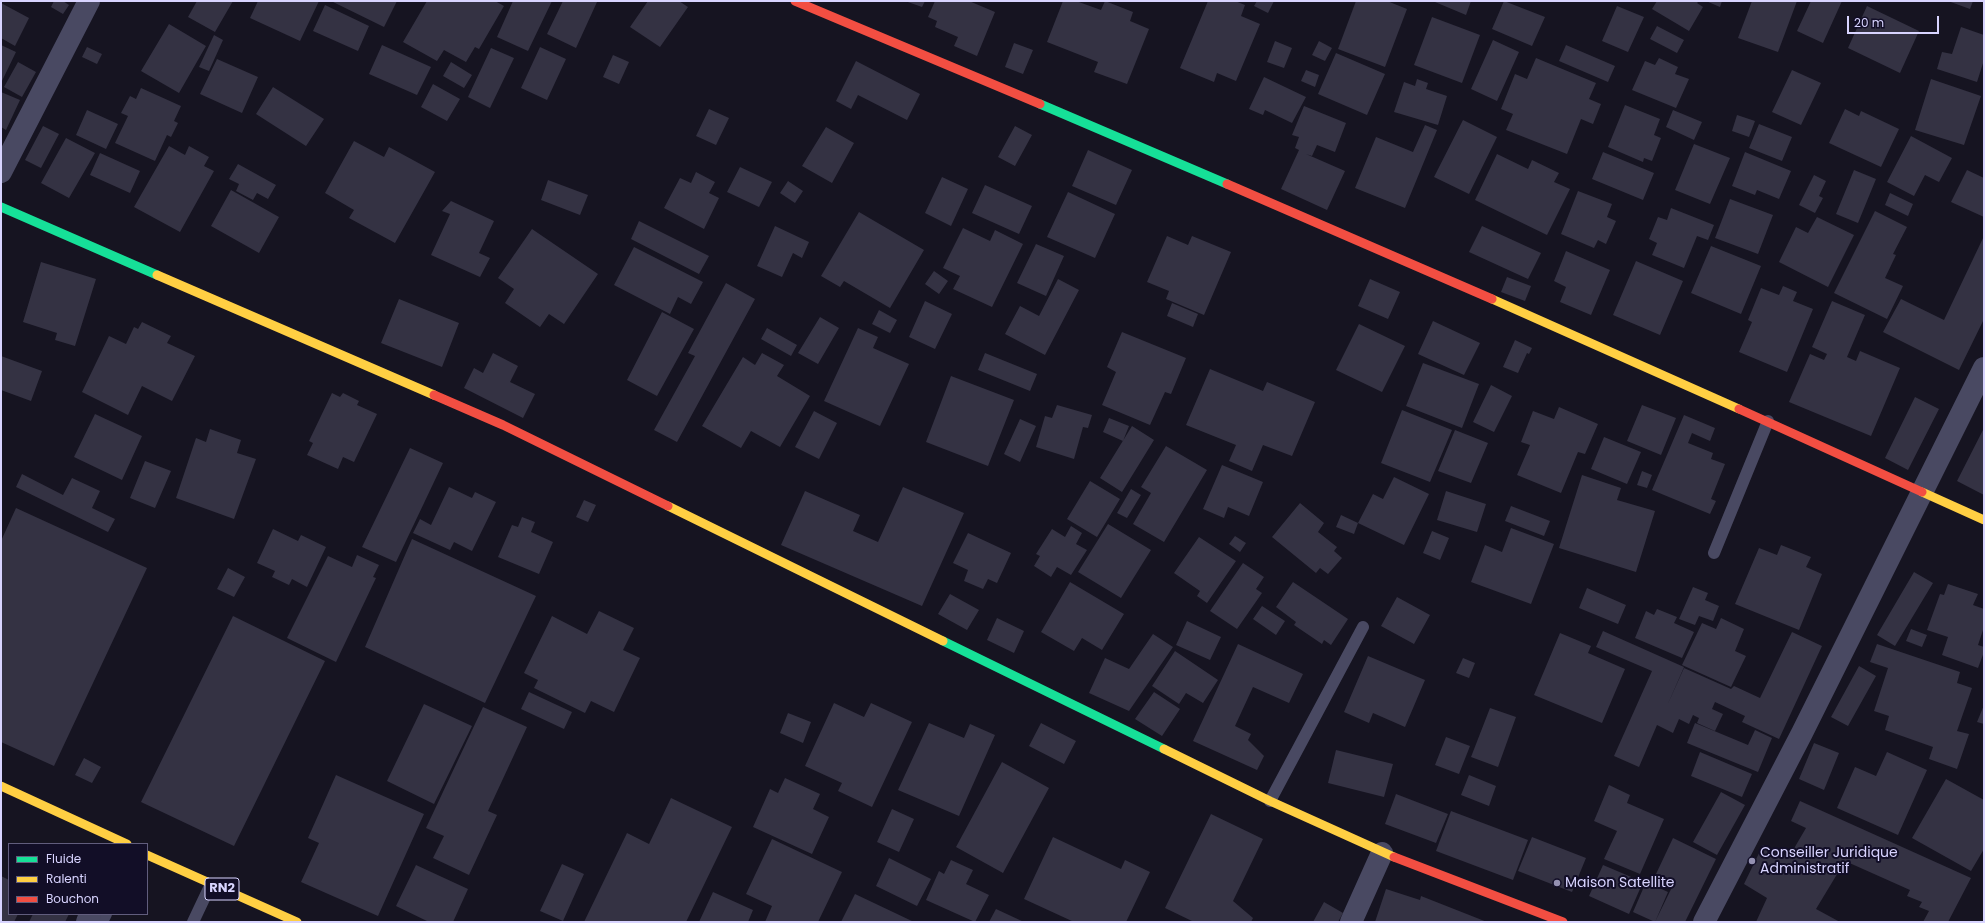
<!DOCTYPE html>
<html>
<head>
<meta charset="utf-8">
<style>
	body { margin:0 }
	#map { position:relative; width:1985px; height:923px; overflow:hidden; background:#161421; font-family:Poppins,sans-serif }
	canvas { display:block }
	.frame { position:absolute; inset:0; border:2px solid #d8d4ff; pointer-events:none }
	.legend { position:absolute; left:8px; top:843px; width:140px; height:72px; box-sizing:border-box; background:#120e27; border:1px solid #615d7d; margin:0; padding:5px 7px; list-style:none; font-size:12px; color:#d8d4ff }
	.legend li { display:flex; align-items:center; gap:8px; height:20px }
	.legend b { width:20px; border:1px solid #615d7d }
	.scale { position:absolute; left:1847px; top:16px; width:92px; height:18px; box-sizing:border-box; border:2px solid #d8d4ff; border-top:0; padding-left:5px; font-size:12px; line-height:14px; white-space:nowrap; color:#d8d4ff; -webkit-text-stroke:3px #120e27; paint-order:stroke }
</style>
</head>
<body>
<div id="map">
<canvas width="1985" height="923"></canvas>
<div class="frame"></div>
<ul class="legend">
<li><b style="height:5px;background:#16e098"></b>Fluide</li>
<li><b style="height:5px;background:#ffcf43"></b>Ralenti</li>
<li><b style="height:5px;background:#f24e42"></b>Bouchon</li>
</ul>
<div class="scale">20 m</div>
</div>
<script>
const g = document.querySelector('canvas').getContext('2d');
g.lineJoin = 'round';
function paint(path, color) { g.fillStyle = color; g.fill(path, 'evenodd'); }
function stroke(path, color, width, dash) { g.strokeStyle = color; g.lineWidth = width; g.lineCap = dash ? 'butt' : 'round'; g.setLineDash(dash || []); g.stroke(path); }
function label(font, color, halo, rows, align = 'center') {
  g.font = font + ' Poppins,sans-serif'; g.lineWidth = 4; g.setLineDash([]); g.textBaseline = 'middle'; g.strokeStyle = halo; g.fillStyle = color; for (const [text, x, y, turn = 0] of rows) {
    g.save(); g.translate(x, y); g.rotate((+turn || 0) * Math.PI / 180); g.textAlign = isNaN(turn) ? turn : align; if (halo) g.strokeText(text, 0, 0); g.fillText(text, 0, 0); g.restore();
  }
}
paint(new Path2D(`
	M54,1H63L69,5L63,14L51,7Z
	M197,1H233L215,32L188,17Z
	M258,1H319L300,41L250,18Z
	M331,1H397L384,27Z
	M427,1H495L504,6L479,49L475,47L466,62L444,50L437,61L403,42Z
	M513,1H552L528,51L497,37Z
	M563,1L597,2L576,48L547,34Z
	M648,1H679L688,7L660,47L630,27Z
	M905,1H925L922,7Z
	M935,1H969L995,12L977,56L954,46L958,37L935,27L937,21L928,17Z
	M1063,1H1076L1101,10L1105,1L1133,12L1130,21L1149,29L1127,84L1094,72L1098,62L1047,42Z
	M1208,1H1235L1245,5L1241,16L1260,24L1236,81L1217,73L1214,82L1180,68Z
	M1257,1H1274L1268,13L1254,6Z
	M1356,1H1387L1407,9L1385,67L1338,49Z
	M1435,1H1471L1466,15L1435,2Z
	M1504,1L1545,17L1532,46L1492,29Z
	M1657,1H1699L1697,3L1703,7L1689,31L1652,9Z
	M1706,1H1722L1720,7Z
	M1752,1H1797L1778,52L1738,38Z
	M1811,1H1842L1823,43L1797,31Z
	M1948,1H1973L1970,9Z
	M1,3L29,18L15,46L1,38Z
	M325,5L369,26L358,51L313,31Z
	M1617,6L1644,17L1628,52L1602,41Z
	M1867,6L1919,31L1900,73L1848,48Z
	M1432,17L1480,35L1462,83L1414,65Z
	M169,24L206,46L179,93L141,71Z
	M1657,26L1684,40L1677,53L1650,39Z
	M1961,27L1984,35V60L1977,82L1937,69L1942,52L1952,54Z
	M214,35L223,40L209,71L199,67Z
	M1493,40L1519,52L1497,101L1471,89Z
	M1275,41L1292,48L1284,68L1267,62Z
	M1319,41L1332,48L1325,61L1312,55Z
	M1014,43L1033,50L1023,74L1005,67Z
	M1,45L16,52L1,83Z
	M382,45L431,67L417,95L369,74Z
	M1566,45L1615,66L1608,82L1559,61Z
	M87,47L102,54L97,64L82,57Z
	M540,47L566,59L547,100L521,88Z
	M491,48L514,58L490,108L468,97Z
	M1336,53L1385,74L1367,115L1318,94Z
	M613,55L629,62L619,84L603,77Z
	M1536,58L1596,83L1589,99L1601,104L1593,124L1581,119L1567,154L1506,130L1513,114L1501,109L1515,74L1527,79Z
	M1659,58L1678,67L1675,74L1689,79L1676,108L1632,90L1645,61L1655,65Z
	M217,59L258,77L242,113L200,94Z
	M856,61L920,94L907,120L858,95L851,109L836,101Z
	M18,62L36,72L22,97L4,87Z
	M451,62L472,75L464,88L443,76Z
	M1306,70L1319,75L1315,87L1301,81Z
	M1792,70L1821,83L1801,125L1772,112Z
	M1264,77L1306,97L1292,123L1265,110L1263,115L1249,109Z
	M1417,79L1428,83L1426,89L1447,96L1438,125L1394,112L1404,82L1415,86Z
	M1931,79L1981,96L1964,145L1915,130Z
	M433,84L460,99L447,121L421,107Z
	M273,87L324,119L306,146L256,114Z
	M141,88L181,106L174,121L178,123L171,137L167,135L155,161L115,143L128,116L121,113L130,96L136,99Z
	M1,92L20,100L6,130L1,127Z
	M1625,105L1660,119L1654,135L1661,138L1652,161L1644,158L1643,162L1608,147Z
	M1304,106L1346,123L1335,152L1317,145L1312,156L1306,154L1345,171L1327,210L1281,189L1299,150L1295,148L1299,137L1292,135Z
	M709,109L729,118L716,145L696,136Z
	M1845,109L1859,116L1861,111L1899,129L1881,167L1829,143Z
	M87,110L118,124L106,149L76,135Z
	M1673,110L1702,122L1694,140L1666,127Z
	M1737,115L1755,121L1749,137L1732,131Z
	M1463,120L1497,137L1469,194L1434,177Z
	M1759,124L1792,137L1782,161L1749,148Z
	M1425,125L1437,130L1405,208L1355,188L1376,137L1413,152Z
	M43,126L59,134L41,168L25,160Z
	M1015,126L1032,135L1015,166L998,157Z
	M826,127L854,143L832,183L802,166Z
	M1911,136L1952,158L1939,182L1925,175L1914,196L1887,182Z
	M66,138L95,153L69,198L41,183Z
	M354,141L384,157L389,147L435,172L395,243L349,218L354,210L325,193Z
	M1694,144L1730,158L1710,204L1675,190Z
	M169,146L185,155L189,146L209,157L204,166L214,171L180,232L134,207Z
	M1088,150L1132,170L1116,205L1072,186Z
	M1603,152L1654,173L1643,200L1592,179Z
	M1745,152L1791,171L1779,199L1757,190L1755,195L1732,186Z
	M100,153L140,171L130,193L90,175Z
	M1497,154L1528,169L1532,160L1559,173L1554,182L1570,189L1547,235L1475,200Z
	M238,164L276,185L268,199L257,193L253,200L236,191L239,184L229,179Z
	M740,167L772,182L759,207L727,192Z
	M1854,170L1876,179L1858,223L1836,214Z
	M1967,170L1984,178V217L1951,202Z
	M696,172L715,182L709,193L719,198L704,229L664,208L680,178L691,183Z
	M1814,175L1826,181L1819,196L1823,198L1815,213L1799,205Z
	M942,177L968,189L951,226L925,213Z
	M548,180L588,195L580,215L541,200Z
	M788,181L803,191L795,203L780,193Z
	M985,185L1032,206L1019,234L972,213Z
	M231,190L279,217L259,253L211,226Z
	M1578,191L1612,204L1607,217L1616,221L1606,244L1598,240L1594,248L1561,234Z
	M1068,192L1115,214L1095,258L1047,237Z
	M1890,193L1913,204L1908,216L1885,205Z
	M1730,199L1773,215L1758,254L1715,238Z
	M451,201L494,221L479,253L490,258L480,277L431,255L450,214L442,211Z
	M1671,208L1714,225L1708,240L1697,236L1684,268L1652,255L1657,243L1649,239L1658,217L1667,220Z
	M1875,211L1907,227L1893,254L1896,255L1885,278L1903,286L1887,319L1834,293Z
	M859,212L924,250L890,308L844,281L840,287L821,276Z
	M1817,217L1854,235L1828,287L1779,262L1796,227L1808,233Z
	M639,221L709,256L699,274L631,239Z
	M775,226L809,242L802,258L793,253L782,277L757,266Z
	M1482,226L1541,253L1528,279L1469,252Z
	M963,228L990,241L995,230L1023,244L992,307L953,289L960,276L943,268Z
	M532,229L598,274L564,324L549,314L540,327L505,303L514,289L498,278Z
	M1167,236L1188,245L1192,236L1231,252L1204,315L1166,299L1169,291L1147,282Z
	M1984,236V319L1959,370L1883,332L1901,299L1944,320Z
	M1036,244L1064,256L1046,296L1017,283Z
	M1711,246L1761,266L1741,314L1691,293Z
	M634,247L703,282L691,304L678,297L670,314L614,285Z
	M1566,251L1610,270L1591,315L1560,302L1566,287L1554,281Z
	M1636,261L1683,281L1660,335L1613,315Z
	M41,262L96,279L75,346L55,340L57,333L23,322Z
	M934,271L948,281L939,294L925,284Z
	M1507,277L1531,286L1525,301L1501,292Z
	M1058,279L1079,290L1045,355L1005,334L1020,306L1039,316Z
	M1370,279L1400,292L1388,319L1358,306Z
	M726,283L755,299L677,442L654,430L695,356L688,353Z
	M1783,286L1797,292L1793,301L1813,309L1787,372L1739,352L1752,322L1748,320L1761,288L1779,295Z
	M399,299L459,323L442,367L381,343Z
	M925,301L952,314L935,349L909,337Z
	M1832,301L1865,315L1847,357L1856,361L1860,351L1900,368L1871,436L1789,402L1810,354L1824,360L1827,354L1812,347Z
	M1172,303L1198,314L1193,327L1167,316Z
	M879,310L897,320L890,333L872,324Z
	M662,312L694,329L657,396L627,380Z
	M820,317L839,328L818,364L798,353Z
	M1433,321L1480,343L1464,375L1418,354Z
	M142,322L171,336L167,343L195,356L172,401L142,386L128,415L82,392L109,336L126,344L134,327L138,329Z
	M1359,324L1405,346L1382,392L1336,370Z
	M767,328L797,345L791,356L761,339Z
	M858,328L878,337L873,348L909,364L880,426L824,401Z
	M1122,332L1186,358L1171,394L1165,392L1150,425L1102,405L1116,372L1107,367Z
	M1515,340L1532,348L1529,354L1527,353L1518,373L1503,367Z
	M493,353L518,366L510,382L535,394L523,418L464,388L474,368L483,373Z
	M762,353L784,365L777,376L810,396L780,447L751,431L741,448L702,426L743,357L755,365Z
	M985,353L1037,374L1030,391L978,370Z
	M1,356L42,371L31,401L1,390Z
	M1423,363L1479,384L1462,428L1406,406Z
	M1210,369L1263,391L1267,382L1315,402L1292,456L1263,445L1252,471L1229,461L1236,445L1186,425Z
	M951,376L1014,400L988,466L926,442Z
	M1491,385L1512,396L1494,432L1473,422Z
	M332,393L340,397L343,393L359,401L357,405L377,414L354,462L343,457L338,469L307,455L313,443L309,441Z
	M1915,397L1939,409L1908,470L1885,458Z
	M1057,405L1092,415L1088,428L1083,427L1074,459L1036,447L1045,416L1052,418Z
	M1642,405L1676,418L1661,455L1627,441Z
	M1559,407L1598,424L1585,454L1578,452L1561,493L1517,475L1530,445L1521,442L1533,411L1554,419Z
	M1402,410L1452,430L1430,482L1381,463Z
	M814,411L837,423L819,459L795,447Z
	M95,414L142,436L122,480L74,457Z
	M1684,415L1715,428L1710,441L1692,433L1688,443L1713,453L1711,459L1725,464L1711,499L1716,501L1710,514L1652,490Z
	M1109,418L1129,426L1123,441L1103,432Z
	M1020,419L1036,426L1020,462L1004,454Z
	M1132,426L1154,440L1122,492L1100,478Z
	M1984,428V495L1957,481Z
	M210,429L241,440L237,453L256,459L234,519L176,498L196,438L206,442Z
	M1455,430L1488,443L1471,483L1438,471Z
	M1604,437L1641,452L1627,484L1591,469Z
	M1166,446L1207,470L1164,542L1133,524L1151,493L1141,487Z
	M410,448L443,463L396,562L362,547Z
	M145,461L171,471L155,508L130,498Z
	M1222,465L1263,482L1249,516L1228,507L1224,518L1203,509Z
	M1642,471L1652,475L1647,488L1637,485Z
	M22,474L63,495L72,478L100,491L92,508L115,519L108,532L16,487Z
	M1582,475L1621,488L1617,500L1655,511L1636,572L1559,548Z
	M1394,477L1429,494L1404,545L1358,523L1373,494L1383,499Z
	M1090,481L1120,499L1097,537L1067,519Z
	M449,487L472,498L475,492L496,502L472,551L454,542L450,550L413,533L420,519L431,525Z
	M903,487L964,513L922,606L781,545L805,491L860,515L853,531L878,542Z
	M1131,489L1141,495L1127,518L1117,513Z
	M1446,491L1486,504L1477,532L1437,520Z
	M584,500L596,505L588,522L576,517Z
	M1300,503L1324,523L1318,532L1337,547L1334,551L1342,558L1328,574L1320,568L1316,573L1272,537Z
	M1511,506L1550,521L1544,536L1505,521Z
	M16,508L147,568L54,766L1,742V541Z
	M1341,515L1358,523L1354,534L1336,527Z
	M522,517L535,522L531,532L553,542L539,574L498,557L512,525L518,527Z
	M1108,524L1151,550L1121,598L1078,572Z
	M1071,526L1082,533L1076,544L1087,550L1071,575L1057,567L1051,577L1034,566L1040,556L1036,554L1052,529L1065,537Z
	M1511,528L1554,544L1531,604L1471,582L1485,545L1502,552Z
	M273,529L298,541L301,535L326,547L307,587L292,579L289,585L272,577L275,571L257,563Z
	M1432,531L1449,538L1440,560L1423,553Z
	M968,533L1011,553L997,583L988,579L983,589L964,581L968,570L953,563Z
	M1235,536L1246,543L1240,552L1229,544Z
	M1199,537L1236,561L1207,603L1197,596L1200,591L1174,573Z
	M412,539L536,596L485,703L365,647Z
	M1781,545L1811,557L1806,567L1822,574L1799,630L1735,604L1759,548L1777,555Z
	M357,555L379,565L373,577L376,578L336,662L287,638L328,556L352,567Z
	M1243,563L1264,577L1256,589L1262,593L1237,629L1210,611Z
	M228,568L245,577L234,597L217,589Z
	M1914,572L1933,583L1895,646L1877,635Z
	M1070,582L1124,614L1102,650L1082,638L1074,651L1041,632Z
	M1293,582L1348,619L1331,645L1324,640L1322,644L1294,625L1296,622L1276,607Z
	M1948,584L1978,594L1973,605L1984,609V627L1978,645L1984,647V652L1978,668L1942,655L1948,637L1927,630L1940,594L1944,595Z
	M1693,587L1708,593L1705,600L1719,606L1713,621L1699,616L1695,625L1679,619Z
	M1587,588L1626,605L1618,624L1579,608Z
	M950,594L979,610L967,630L938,614Z
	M1397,597L1430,615L1414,644L1381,626Z
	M1262,606L1285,621L1276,635L1253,619Z
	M1657,609L1677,617L1674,623L1694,632L1682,658L1635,638L1646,611L1654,615Z
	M599,611L634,628L623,650L640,658L614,712L591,701L585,713L534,688L538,680L524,673L552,616L587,634Z
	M233,616L325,661L234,846L141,802Z
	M997,618L1024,631L1014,653L987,640Z
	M1721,618L1744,629L1735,651L1746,656L1731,687L1682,665L1702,623L1716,629Z
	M1187,621L1221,637L1210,660L1176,645Z
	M1911,629L1927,635L1922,647L1906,641Z
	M1603,631L1684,667L1667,706L1684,668L1731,689L1734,686L1760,698L1792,632L1822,646L1779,739L1742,722L1745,716L1715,702L1712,709L1723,714L1715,731L1697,723L1699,718L1693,715L1689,724L1679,719L1673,733L1657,725L1639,767L1614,756L1652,671L1596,647Z
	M1560,633L1591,646L1588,653L1625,669L1602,723L1534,695Z
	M1153,634L1173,647L1129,711L1089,693L1105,658L1129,669Z
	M1238,644L1303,674L1289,703L1253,687L1235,726L1251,734L1248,740L1264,756L1257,770L1193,741Z
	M1877,644L1960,672L1957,683L1972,688L1957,731L1969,734L1957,769L1929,759L1933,747L1885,730L1889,716L1874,711L1888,668L1870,662Z
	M1175,651L1218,680L1203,703L1186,693L1179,704L1152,686Z
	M1368,656L1425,680L1405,727L1373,713L1369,723L1344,712Z
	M1463,658L1475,663L1469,678L1456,673Z
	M1859,666L1876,676L1848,726L1831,717Z
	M529,692L572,712L564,729L521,709Z
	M1154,692L1180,709L1162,736L1135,719Z
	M834,703L864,717L871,703L912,722L872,807L838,791L842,783L805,766Z
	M424,704L472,726L434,804L387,781Z
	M1984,705V724L1977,722Z
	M483,707L527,727L488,811L497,815L469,875L433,858L444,836L426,828Z
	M1490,708L1516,717L1498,767L1471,757Z
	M788,713L811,722L803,743L780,733Z
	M929,723L964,738L970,724L995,735L959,816L898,790Z
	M1041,723L1076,741L1064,764L1029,746Z
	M1695,723L1748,745L1755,730L1772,738L1758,772L1687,743Z
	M1446,737L1470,746L1459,774L1435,765Z
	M1814,743L1839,753L1824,790L1799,779Z
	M1336,750L1393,764L1384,797L1328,783Z
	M1700,752L1752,774L1742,797L1691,776Z
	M1887,752L1927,770L1898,835L1837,808L1855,767L1876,776Z
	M84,758L101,767L92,783L75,775Z
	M1002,762L1049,788L1003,873L956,847Z
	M336,775L424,814L378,916L301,882L319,843L308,838Z
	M1469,775L1496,786L1489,806L1461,795Z
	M785,778L820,794L813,809L829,817L812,854L753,827L770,789L778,793Z
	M1946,779L1984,800V849L1971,871L1912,838Z
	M1609,785L1630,795L1627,803L1664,819L1640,874L1604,859L1617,831L1594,821Z
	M1721,792L1745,805L1717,855L1693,842Z
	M1396,794L1448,814L1436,843L1385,824Z
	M671,798L732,827L686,922H584L627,833L649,844Z
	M1800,801L1971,878L1948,922H1923L1929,911L1919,907L1922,902L1907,896L1910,890L1845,861L1816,909L1840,922H1756L1767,898L1744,884L1763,845L1789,857L1806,828L1791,821Z
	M892,809L914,819L899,852L877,842Z
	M1451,811L1528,840L1513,880L1436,851Z
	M1211,814L1263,839L1233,901L1253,918L1251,922H1194L1165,908Z
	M1053,837L1121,869L1125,860L1150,872L1126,922H1074L1024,899Z
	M1532,837L1586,858L1572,892L1518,871Z
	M1673,838L1716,859L1685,922H1655L1674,883L1656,874Z
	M772,839L842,872L818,922H765L772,906L746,894Z
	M889,858L931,879L917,906L876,886Z
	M951,860L973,870L966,884L989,895L975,922L926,900L939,871L944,874Z
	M562,864L584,874L563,921L540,911Z
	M416,865L468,889L453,922H429L396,906Z
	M1603,865L1643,882L1629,914L1589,896Z
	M1,876L9,880V914H18L14,922H1Z
	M1646,882L1668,892L1655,922L1633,912Z
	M1386,889L1420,900L1421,896L1487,922H1375Z
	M713,892L753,910L748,922H699Z
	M855,894L914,922H841Z
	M1324,902L1343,913L1338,922H1313Z
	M996,909L1024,922H989Z
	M33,914H69L65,922H29Z`), '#343243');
stroke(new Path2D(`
	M1714,553L1768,421
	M1270,801L1363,627
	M102,922L106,914
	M193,922L211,884`), '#494962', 12);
stroke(new Path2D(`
	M1,172L89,1
	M87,922L90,914
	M1351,922L1382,853
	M1704,922L1802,733L1984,368`), '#494962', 22);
stroke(new Path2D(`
	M1040,104L1227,184
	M1,207L157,275
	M943,641L1164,749`), '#16e098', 9);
stroke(new Path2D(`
	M157,275L434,395
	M1492,299L1739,409
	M1922,492L1984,520
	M668,506L943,641
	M1164,749L1270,801L1394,857
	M1,786L127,844
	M147,855L297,922`), '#ffcf43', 9);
stroke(new Path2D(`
	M795,1L1040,104
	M1227,184L1492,299
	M434,395L503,425L668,506
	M1739,409L1922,492
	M1394,857L1563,922`), '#f24e42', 9);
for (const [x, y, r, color] of [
	[1752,861,4,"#9491b1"],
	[1557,883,4,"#9491b1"]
]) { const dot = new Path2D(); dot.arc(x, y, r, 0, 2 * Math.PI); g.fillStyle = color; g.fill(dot); stroke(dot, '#120e27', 1.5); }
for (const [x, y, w] of [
	[222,889,34]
]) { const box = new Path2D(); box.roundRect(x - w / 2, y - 11, w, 22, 3); g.fillStyle = '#120e27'; g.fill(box); stroke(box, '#d8d4ff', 1); }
label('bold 13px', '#d8d4ff', null, [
	["RN2",222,889]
]);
label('14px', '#d8d4ff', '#120e27', [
	["Conseiller Juridique",1760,853],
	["Administratif",1760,869],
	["Maison Satellite",1565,883]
], 'left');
</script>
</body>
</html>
